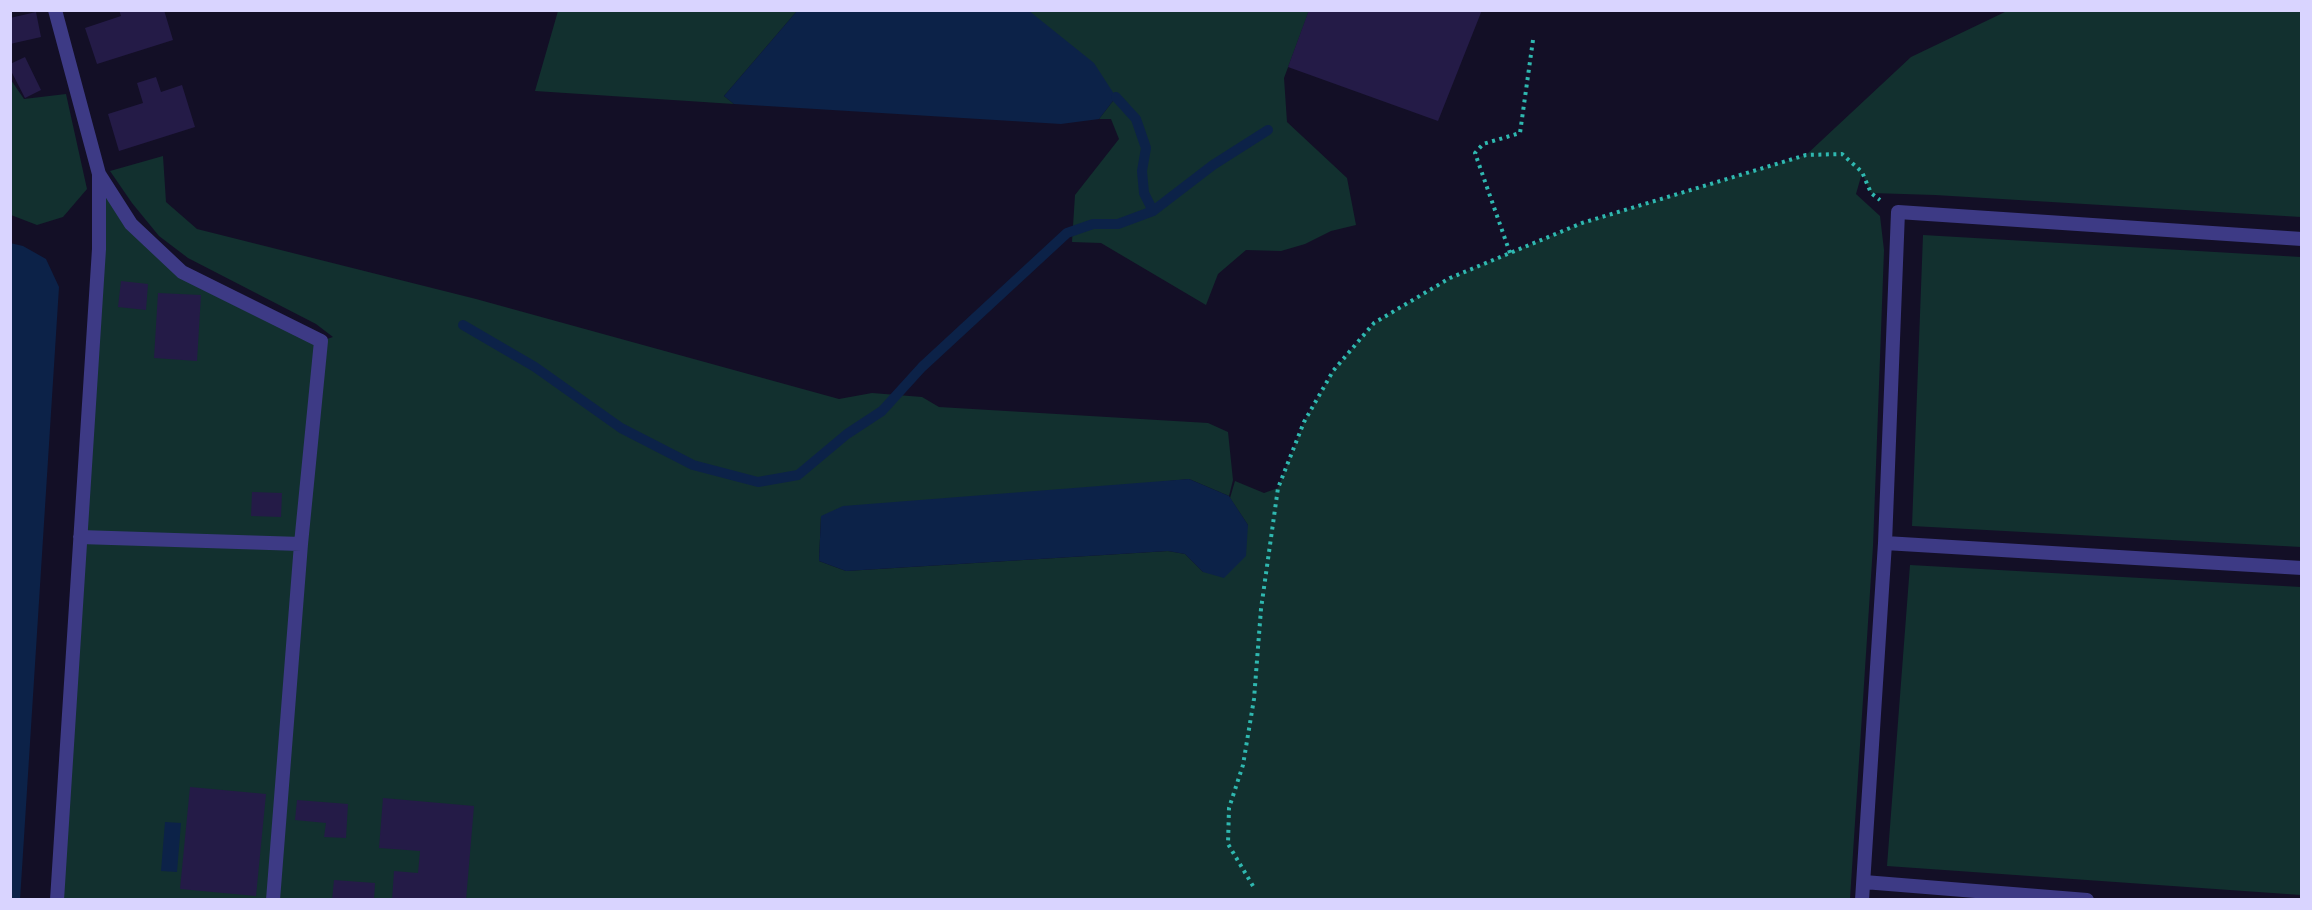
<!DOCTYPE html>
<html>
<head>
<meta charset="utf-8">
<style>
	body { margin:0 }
	#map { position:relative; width:2312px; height:910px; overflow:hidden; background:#130f26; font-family:"Asap Condensed",sans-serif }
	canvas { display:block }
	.frame { position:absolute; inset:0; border:12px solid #d9d4ff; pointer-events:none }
</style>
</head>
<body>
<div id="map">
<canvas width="2312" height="910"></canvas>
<div class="frame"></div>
</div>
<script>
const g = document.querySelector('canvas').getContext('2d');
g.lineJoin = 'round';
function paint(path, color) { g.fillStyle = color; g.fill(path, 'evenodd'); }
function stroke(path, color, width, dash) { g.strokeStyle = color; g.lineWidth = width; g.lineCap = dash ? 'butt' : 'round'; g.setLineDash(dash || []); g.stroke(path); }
paint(new Path2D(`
	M558,11H797L724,96L734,104L535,91Z
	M1029,11H1309L1284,78L1287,122L1347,178L1356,225L1331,231L1305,244L1281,251L1246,250L1218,274L1206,305L1101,243L1072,242L1075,195L1119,139L1111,119H1099L1116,97Z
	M2007,11H2301V217L1935,195L1871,193L1862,173L1856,194L1880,216L1884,250L1873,546L1850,899L57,900L99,174L131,224L182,272L321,341L333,337L316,324L188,258L159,236L132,203L110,171L163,156L166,202L197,229L476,299L839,399L872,393L922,397L939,407L1208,423L1228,432L1233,480L1229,496L1189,479L821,517L819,561L846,571L1168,551L1185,554L1203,572L1248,525L1230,498L1235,481L1264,493L1278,488L1304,422L1333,371L1374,323L1450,278L1582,223L1806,155L1911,57Z
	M11,80L24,99L66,94L87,189L63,217L37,225L11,215Z
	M1923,235L2301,257V547L1912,526Z
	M1910,565L2301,587V895L1887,866Z`), '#12302f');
paint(new Path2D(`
	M1028,10L1094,63L1116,97L1099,119L1061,124L734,104L724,96L797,11Z
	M10,243L23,246L46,259L59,287L20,900L10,899Z
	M1189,479L1229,496L1248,525L1246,556L1224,578L1203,572L1185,554L1168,551L846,571L819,561L821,516L843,506Z
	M165,822L181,823L177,872L161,871Z`), '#0c2248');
stroke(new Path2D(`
	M1116,97L1136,119L1146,148L1142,171L1144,193L1153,211
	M463,325L535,367L621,428L693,465L758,482L798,475L847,434L882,411L922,367L1067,233L1093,224H1118L1153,211L1213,165L1268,130`), '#0c2248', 10);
paint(new Path2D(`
	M119,10H164L173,40L97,64L85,28L121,16Z
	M1309,10H1482L1438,121L1288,67Z
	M36,12L41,37L10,44V18Z
	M25,57L41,90L25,98L10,69V64Z
	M156,77L161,92L182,85L195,127L119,151L108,114L143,103L137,83Z
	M121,281L148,284L146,310L118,307Z
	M158,293L201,295L197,361L154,358Z
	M252,492L282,493L281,517L251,516Z
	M190,787L266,794L256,896L180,889Z
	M383,798L474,806L466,900H392L394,871L418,873L420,851L379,848Z
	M297,800L348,804L346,838L324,837L326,823L295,820Z
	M334,880L375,883L374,900H332Z`), '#241b47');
stroke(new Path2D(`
	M1510,253L1475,153L1483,144L1520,133L1533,40
	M1253,886L1228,844L1229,808L1243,765L1254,699L1261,609L1278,488L1304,422L1333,371L1374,323L1450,278L1582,223L1806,155L1842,154L1862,172L1871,193L1880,200`), '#2fb8b0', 4, [3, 4.5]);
stroke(new Path2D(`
	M55,10L99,174L131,224L182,272L321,341L301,544L273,900
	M80,537L301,544
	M1885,543L2302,568
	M1864,882L2087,900
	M57,900L99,249V174
	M1862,900L1885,543L1898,212L2302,239`), '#3d3a85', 14);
</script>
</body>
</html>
